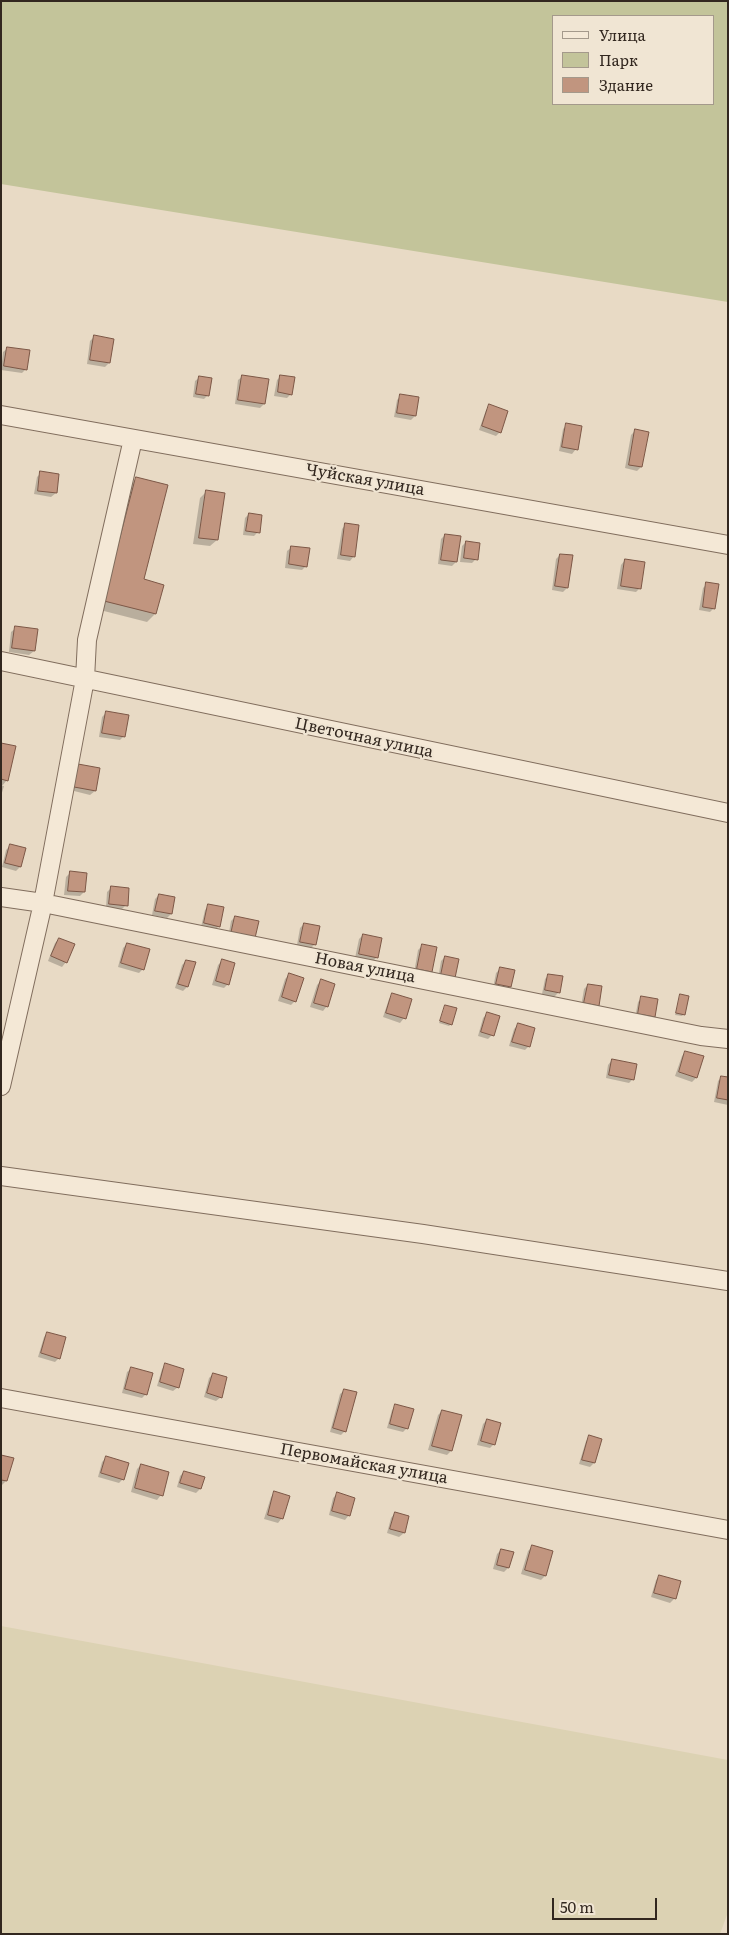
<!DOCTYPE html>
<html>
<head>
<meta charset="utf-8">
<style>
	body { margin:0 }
	#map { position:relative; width:729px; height:1935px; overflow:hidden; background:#e8dac5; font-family:Literata,serif }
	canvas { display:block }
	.frame { position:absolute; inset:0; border:2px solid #32271f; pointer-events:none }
	.legend { position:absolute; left:552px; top:15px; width:162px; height:90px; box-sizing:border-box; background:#f0e5d3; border:1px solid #a4998b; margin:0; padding:6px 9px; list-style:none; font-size:15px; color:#32271f }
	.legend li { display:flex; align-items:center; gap:10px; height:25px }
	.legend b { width:25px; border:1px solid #a4998b }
	.scale { position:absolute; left:552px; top:1898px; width:105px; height:22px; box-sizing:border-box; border:2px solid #32271f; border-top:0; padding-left:6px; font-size:15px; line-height:18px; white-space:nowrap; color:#32271f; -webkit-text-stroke:4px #f0e5d3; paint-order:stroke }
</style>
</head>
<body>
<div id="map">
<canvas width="729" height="1935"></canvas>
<div class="frame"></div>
<ul class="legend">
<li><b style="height:6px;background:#f4e8d6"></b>Улица</li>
<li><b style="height:14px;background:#c3c49a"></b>Парк</li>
<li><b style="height:14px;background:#c1957f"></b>Здание</li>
</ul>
<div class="scale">50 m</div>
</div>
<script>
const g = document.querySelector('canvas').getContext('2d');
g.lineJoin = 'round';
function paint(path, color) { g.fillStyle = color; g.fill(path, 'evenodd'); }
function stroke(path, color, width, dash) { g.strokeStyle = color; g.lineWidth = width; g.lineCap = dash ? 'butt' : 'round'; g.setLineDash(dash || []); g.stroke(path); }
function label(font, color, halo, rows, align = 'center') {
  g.font = font + ' Literata,serif'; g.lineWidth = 4.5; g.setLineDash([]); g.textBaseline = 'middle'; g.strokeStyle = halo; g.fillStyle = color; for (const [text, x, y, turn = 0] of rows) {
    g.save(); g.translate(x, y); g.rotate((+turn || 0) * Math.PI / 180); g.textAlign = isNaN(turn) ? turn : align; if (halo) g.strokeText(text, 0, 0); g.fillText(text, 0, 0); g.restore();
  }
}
paint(new Path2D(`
	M1,1626L728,1760V1912L720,1934H1Z`), '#dcd2b3');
paint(new Path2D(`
	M1,1H728V302L1,184ZM553,16H713V104H553Z`), '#c3c49a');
paint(new Path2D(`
	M94,337L109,363L105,367L87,364L90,341Z
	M8,348L26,369L22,373L1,370L3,352Z
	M243,376L264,404L260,408L235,404L238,380Z
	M281,376L291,394L287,398L274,396L277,380Z
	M200,377L208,395L204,399L193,397L195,381Z
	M401,396L418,398L415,416L411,420L394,417L397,400Z
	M490,406L500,432L496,436L479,430L486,410Z
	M567,425L576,449L572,454L559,451L563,429Z
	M635,431L641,467L637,471L625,468L631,435Z
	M41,473L56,493L51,497L34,494L37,477Z
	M137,478L142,580L155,614L147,622L96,609L128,487Z
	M206,492L217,540L210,546L193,544L200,498Z
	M249,514L258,532L254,536L243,535L245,518Z
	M346,524L354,556L350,561L337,559L342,529Z
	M445,535L456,562L452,566L438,564L441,539Z
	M466,542L476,559L472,563L460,562L462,546Z
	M292,547L306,566L302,570L285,568L287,551Z
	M560,555L567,588L563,592L552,590L556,559Z
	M625,560L640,588L636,592L617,589L621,565Z
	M707,584L714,608L710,612L699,610L703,588Z
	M16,628L36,631L34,651L29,655L9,652L11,632Z
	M106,713L124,736L120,740L99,737L102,717Z
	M1,745L7,780L2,786H4L1,796Z
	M79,765L95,791L90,795L70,790L75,769Z
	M10,846L20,867L16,871L2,867L6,850Z
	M70,873L84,892L80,896L64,895L66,877Z
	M112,887L126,905L122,909L106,908L107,892Z
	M159,895L171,914L167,918L152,915L155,899Z
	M209,906L219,926L215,930L201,927L205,910Z
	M235,917L254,938H228L231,921Z
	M304,924L315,944L311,948L297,945L300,928Z
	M363,935L377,957L373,961L355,958L359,939Z
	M59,939L66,962L62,967L48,961L55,943Z
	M127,944L143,969L139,973L118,967L123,948Z
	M422,946L431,972L427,976L414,973L418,950Z
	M445,957L457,960L438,979L441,961Z
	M186,961L187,987L183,991L175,988L182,965Z
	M222,961L228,984L224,988L212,985L218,965Z
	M500,969L510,987L506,991L493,988L496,973Z
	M289,975L295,1001L291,1005L278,1001L285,979Z
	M549,975L558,993L554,997L542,994L545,979Z
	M321,981L327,1006L323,1011L310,1007L317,985Z
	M588,985L597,1005L593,1010L581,1007L584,989Z
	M393,994L404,1018L400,1023L383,1017L389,999Z
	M680,996L684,1014L682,1016L675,1015Z
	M642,998L653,1016L649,1021L635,1018L638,1002Z
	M446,1006L451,1024L449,1026L439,1023Z
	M487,1014L492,1035L488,1039L478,1036L483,1018Z
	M518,1025L529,1046L525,1050L509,1046L514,1029Z
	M686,1052L696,1078L692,1082L675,1076L682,1056Z
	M612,1060L633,1079L629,1083L606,1078L608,1065Z
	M722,1077L728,1078V1105L714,1102L718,1081Z
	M48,1333L59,1358L55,1362L38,1357L44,1337Z
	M166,1365L178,1387L173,1391L157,1386L162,1369Z
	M132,1368L146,1394L142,1398L122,1393L127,1372Z
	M213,1374L221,1397L216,1401L204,1397L209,1378Z
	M345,1390V1431L341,1435L330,1432L340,1394Z
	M396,1406L407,1428L403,1432L387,1428L392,1410Z
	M442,1411L460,1416L451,1451L447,1455L428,1450L438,1415Z
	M487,1420L494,1444L490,1448L477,1445L483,1424Z
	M590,1437L594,1463L590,1467L579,1464L586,1441Z
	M1,1456L6,1481L2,1485H1Z
	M106,1458L123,1479L119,1483L98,1477L102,1462Z
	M141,1465L161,1495L157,1500L131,1492L137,1469Z
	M184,1472L200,1489L196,1493L177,1487L180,1476Z
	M275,1493L282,1518L278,1523L264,1519L271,1497Z
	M337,1494L349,1515L345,1520L329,1515L333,1498Z
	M395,1513L408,1517L404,1533L399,1537L387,1533L391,1518Z
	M532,1547L545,1576L541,1580L521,1574L528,1551Z
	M501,1550L512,1553L508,1568L504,1572L493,1569L497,1554Z
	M660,1576L674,1599L670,1603L651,1597L656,1580Z`), '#0003');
const building = new Path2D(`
	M94,335L114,339L110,363L90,360Z
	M7,347L30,350L27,370L4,366Z
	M242,375L269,379L265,404L238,400Z
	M280,375L295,377L292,395L278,392Z
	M199,376L212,378L209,396L196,394Z
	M400,394L419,397L416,416L397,413Z
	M489,404L508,411L501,433L482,426Z
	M566,423L582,426L578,450L562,447Z
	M635,429L649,432L642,467L629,465Z
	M40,471L59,474L57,493L38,491Z
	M136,477L168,485L144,579L164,585L156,614L104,601Z
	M206,490L225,493L218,540L199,538Z
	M249,513L262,515L260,533L246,531Z
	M345,523L359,525L355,557L341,555Z
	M445,534L461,536L457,562L441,560Z
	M466,541L480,543L478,560L464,558Z
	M291,546L310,548L307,567L289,564Z
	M560,554L573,555L568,588L555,586Z
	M625,559L645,562L641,589L621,586Z
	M706,582L719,584L715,609L703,607Z
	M15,626L38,629L35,651L12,648Z
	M106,711L129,715L125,737L102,733Z
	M1,743L16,746L8,781L1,779Z
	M78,764L100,768L96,791L74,787Z
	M10,844L26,848L21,867L5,863Z
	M70,871L87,873L85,892L68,891Z
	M111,886L129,888L128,906L109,904Z
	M159,894L175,897L172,914L155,911Z
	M208,904L224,907L220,927L204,923Z
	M235,916L259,921L255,938L231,934Z
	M304,923L320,926L316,945L300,942Z
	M363,934L382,938L378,958L359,954Z
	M59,938L75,944L67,963L51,956Z
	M127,943L150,949L144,970L121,963Z
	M422,944L437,947L432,972L417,969Z
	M445,956L459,959L455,978L441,975Z
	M222,959L235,963L229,985L216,981Z
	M186,960L196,962L188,987L178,984Z
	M500,967L515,970L511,987L496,984Z
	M289,973L304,978L296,1002L282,997Z
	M548,974L563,976L560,993L545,990Z
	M321,979L335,984L328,1007L314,1003Z
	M588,984L602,986L599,1006L584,1003Z
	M392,993L412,999L406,1019L386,1013Z
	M680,994L689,996L685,1015L676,1013Z
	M641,996L658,999L655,1017L638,1014Z
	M445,1005L457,1008L452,1025L440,1021Z
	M487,1012L500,1016L494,1036L481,1032Z
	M518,1023L535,1028L530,1047L512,1042Z
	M685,1051L704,1056L697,1078L679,1072Z
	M612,1059L637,1064L634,1080L609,1075Z
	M721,1076L728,1077V1100L717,1098Z
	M47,1332L66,1337L60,1359L41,1353Z
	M165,1363L184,1369L179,1388L160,1382Z
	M131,1367L153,1373L147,1395L125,1389Z
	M213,1373L227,1377L222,1398L207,1393Z
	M344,1389L357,1392L346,1432L333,1428Z
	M395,1404L414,1409L408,1429L390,1424Z
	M442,1410L462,1415L452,1451L432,1446Z
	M487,1419L501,1423L495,1445L481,1441Z
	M589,1435L602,1439L595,1463L582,1460Z
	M1,1455L14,1458L7,1481L1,1480Z
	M106,1456L129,1463L124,1480L101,1473Z
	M141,1464L169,1472L163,1496L135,1488Z
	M184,1471L205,1477L201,1489L180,1483Z
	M274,1491L290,1496L283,1519L268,1515Z
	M337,1492L355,1498L350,1516L332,1511Z
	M395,1512L409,1516L405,1533L390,1529Z
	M532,1545L553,1551L546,1576L525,1570Z
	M501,1549L514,1552L509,1568L497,1565Z
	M659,1575L681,1581L676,1599L654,1593Z`);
paint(building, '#c1957f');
stroke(building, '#7c5746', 1);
const minor = new Path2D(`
	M1,415L728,545
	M1,661L728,813
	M1,897L43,903L701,1036L728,1039
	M1,1086L43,903L85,679L87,640L133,439
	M1,1176L423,1234L728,1281
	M1,1398L728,1530`);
stroke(minor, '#806d5d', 20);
stroke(minor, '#f4e8d6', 18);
label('16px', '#32271f', '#f0e5d3', [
	["Чуйская улица",365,480,10],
	["Цветочная улица",364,738,12],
	["Новая улица",365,968,11],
	["Первомайская улица",364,1464,10]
]);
</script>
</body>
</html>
